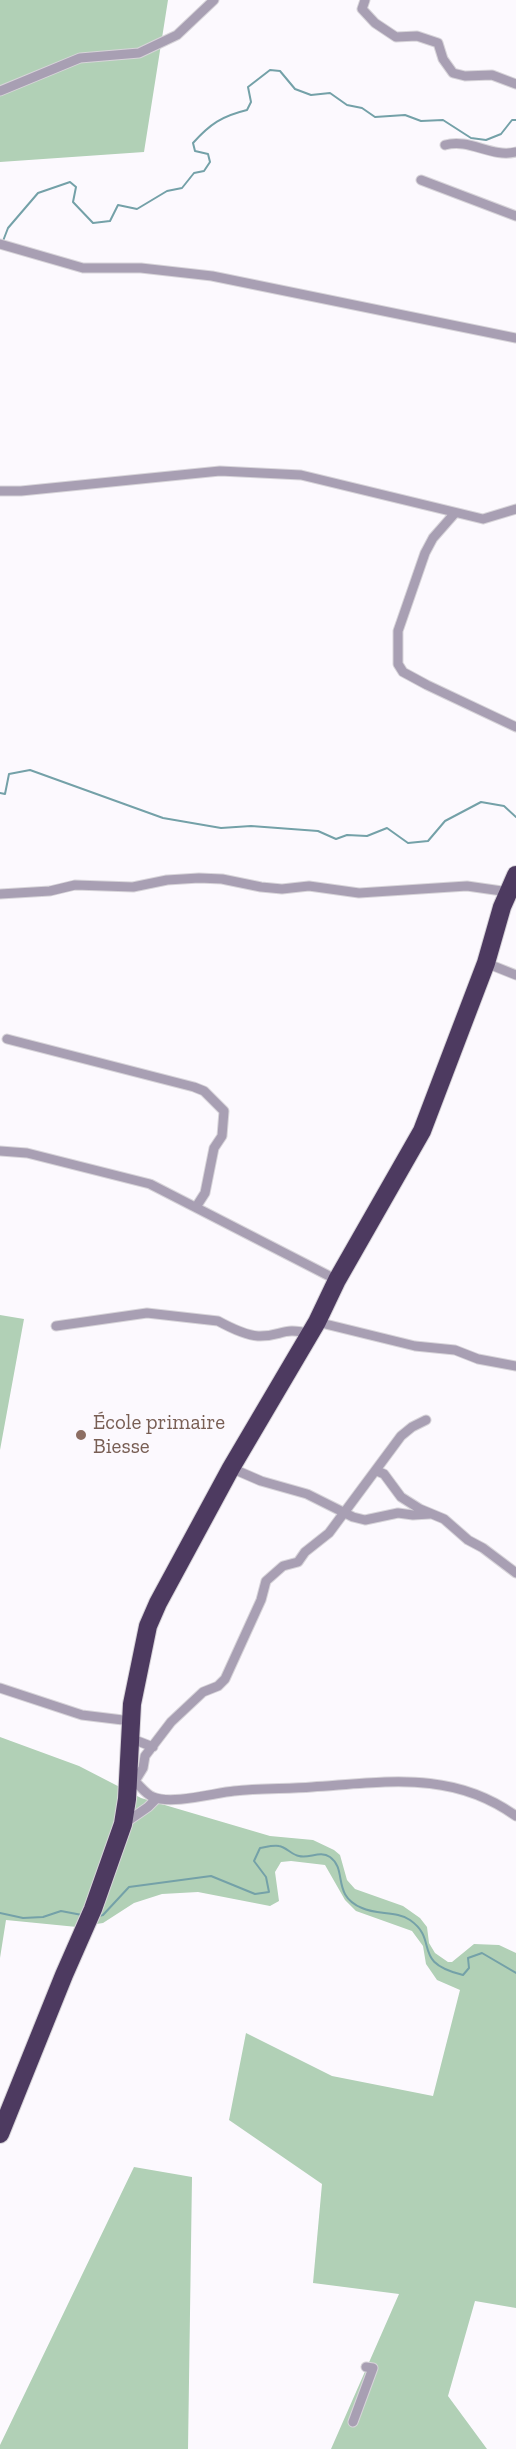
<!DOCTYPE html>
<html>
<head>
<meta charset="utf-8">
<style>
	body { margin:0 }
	canvas { display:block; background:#fcf9fe }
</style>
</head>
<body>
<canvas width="516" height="2449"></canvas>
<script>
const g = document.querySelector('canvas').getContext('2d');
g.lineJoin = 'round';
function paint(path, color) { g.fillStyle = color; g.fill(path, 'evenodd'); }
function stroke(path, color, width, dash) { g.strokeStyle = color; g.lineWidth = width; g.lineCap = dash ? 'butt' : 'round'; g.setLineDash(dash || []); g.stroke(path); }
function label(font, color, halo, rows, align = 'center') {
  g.font = font + ' "Zilla Slab",serif'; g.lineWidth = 5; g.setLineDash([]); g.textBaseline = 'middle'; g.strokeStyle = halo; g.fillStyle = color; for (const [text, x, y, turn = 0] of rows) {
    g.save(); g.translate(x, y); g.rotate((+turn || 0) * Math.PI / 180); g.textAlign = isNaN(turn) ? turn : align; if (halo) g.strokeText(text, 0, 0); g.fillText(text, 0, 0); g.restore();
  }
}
paint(new Path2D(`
	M0,0H168L144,152L0,162Z
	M0,1315L24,1319L0,1450Z
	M0,1737L79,1766L141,1798L270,1836L313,1840L334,1850L340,1855L347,1880L355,1889L403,1906L420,1918L427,1927L429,1943L435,1953L448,1962H452L474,1944L499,1945L516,1953V2308L475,2301L448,2396L487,2449H331L399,2294L313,2283L322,2184L229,2120L246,2033L332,2076L433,2096L460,1990L437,1980L426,1964L423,1946L412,1931L356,1911L345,1900L325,1865L291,1861L281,1862L275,1872L279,1901L270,1906L198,1892L162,1894L134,1903L103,1923L77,1927L6,1920L0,1958Z
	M134,2167L192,2177L188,2449H0V2445Z`), '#b1d0b6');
stroke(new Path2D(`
	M3,241L8,228L38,193L70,182L76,187L73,202L93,223L110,221L118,205L137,209L167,191L182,188L194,173L204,171L210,162L208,154L195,151L193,143C210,124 222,116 247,110L251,102L248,87L270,70L280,71L295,89L311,95L330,93L347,105L362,108L375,117L405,115L421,121L443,120L471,138L486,140L501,134L512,120H516
	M0,793L5,794L9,774L30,770L163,818L221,828L251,826L318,831L336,839L347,835L367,836L387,828L408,843L428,841L445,821L481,802L504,806L516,817
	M0,1913L23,1918L43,1917L61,1911L82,1915
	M99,1916L103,1915L129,1887L211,1876L255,1894L269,1892L266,1877L254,1861L260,1848C266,1847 273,1845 279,1846C286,1847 292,1855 299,1856C309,1859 320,1850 330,1857C348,1870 331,1895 362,1908C377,1915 397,1911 410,1920C440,1941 410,1962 463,1975L469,1968L468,1958L482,1953L516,1973`), '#74a1a8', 2);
const street = new Path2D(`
	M365,0L362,9L375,23L396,37L417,36L438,43L443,59L453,73L465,76L492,75L516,84
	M0,91L80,58L139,53L177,35L214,0
	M445,145C470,138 491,158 516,152
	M421,180L516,216
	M0,244L83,268H141L212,276L516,338
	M0,491H21L220,471L301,475L483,519L516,509
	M455,513L433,538L425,553L398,631V664L403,672L427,685L516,727
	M0,894L50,891L75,885L133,887L167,880L199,878L222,879L261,887L282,889L309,886L359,893L467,886L509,892
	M486,963L516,975
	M7,1039L194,1087L204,1091L224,1111L222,1136L214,1148L205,1193L196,1207
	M0,1151L27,1153L150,1184L337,1280
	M317,1322L415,1346L455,1350L478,1359L516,1366
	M56,1326L147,1313L218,1321C229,1327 244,1335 258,1336C281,1337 283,1326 310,1334
	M231,1468L261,1481L307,1494L353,1517L365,1520L398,1513L413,1515L430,1514
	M377,1471L384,1474L401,1497L420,1509L444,1519L468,1540L483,1548L516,1573
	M0,1688L82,1715L131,1721
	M130,1738L153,1747
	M132,1779C139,1784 145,1794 153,1797C172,1805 214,1793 234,1791C260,1788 287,1789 312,1787C387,1782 452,1770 516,1816
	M135,1781L143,1768L145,1756L171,1722L203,1692L218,1686L225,1679L261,1600L266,1581L283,1566L298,1562L305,1552L329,1533L401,1436L412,1427L426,1420
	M125,1823L148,1807L156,1799
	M353,2422L373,2368L366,2367`);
const highway = new Path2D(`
	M0,2134L64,1975L93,1909L123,1824L127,1799L132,1704L148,1626L158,1603L231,1468L317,1322L337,1280L422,1131L486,963L502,907L516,875`);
stroke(street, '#d7d4d9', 11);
stroke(highway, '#d7d4d9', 20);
stroke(street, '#a89fb3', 9);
stroke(highway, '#4d3a60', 18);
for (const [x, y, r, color] of [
	[81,1435,6,"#8d6e63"]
]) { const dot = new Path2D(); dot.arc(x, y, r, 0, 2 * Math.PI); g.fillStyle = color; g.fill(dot); stroke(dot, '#fcf9fe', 2); }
label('21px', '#785e54', '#fcf9fe', [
	["École primaire",93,1423],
	["Biesse",93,1447]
], 'left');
</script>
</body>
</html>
